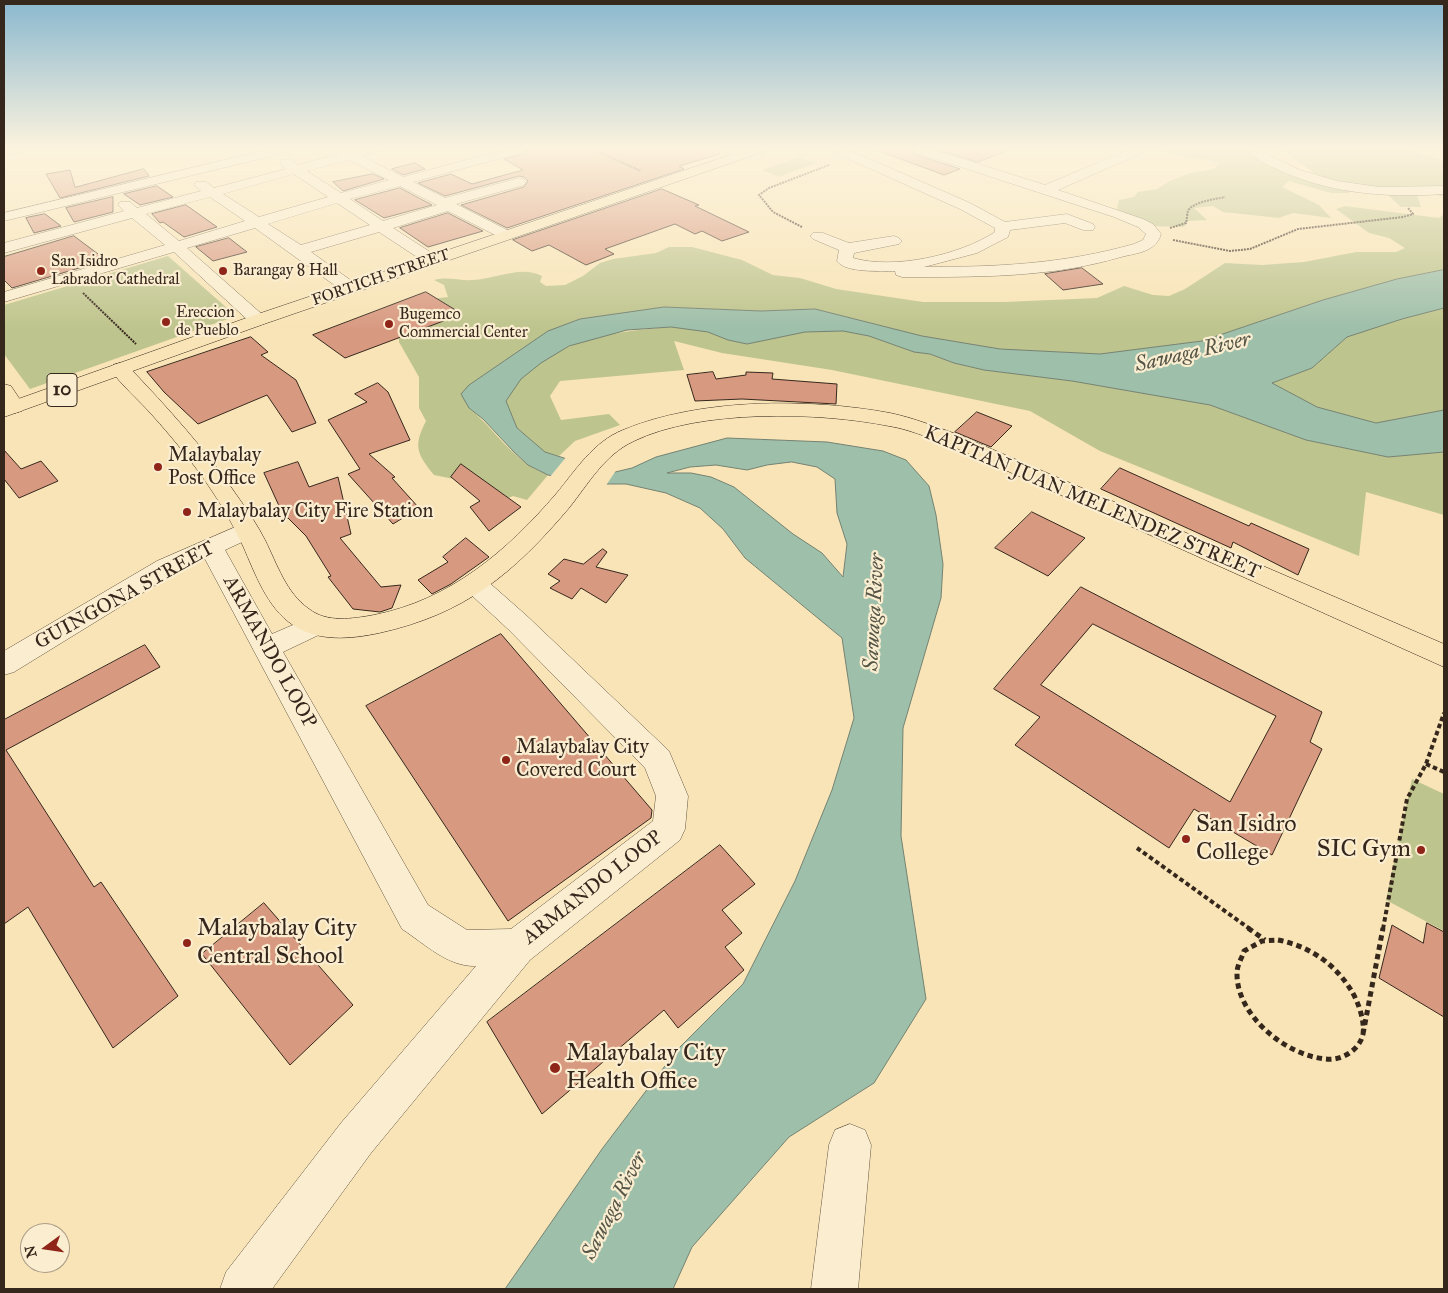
<!DOCTYPE html>
<html>
<head>
<meta charset="utf-8">
<style>
	body { margin:0 }
	#map { position:relative; width:1448px; height:1293px; overflow:hidden; background:#f8e4b6; font-family:"IM FELL Great Primer",serif }
	canvas { display:block }
	.frame { position:absolute; inset:0; border:5px solid #36271d; pointer-events:none }
	.north { position:absolute; left:20px; top:1223px; width:50px; height:50px; box-sizing:border-box; background:#faedd0; border:1px solid #ac9e88; border-radius:50%; rotate:256deg; font-size:14px; font-weight:700; line-height:20px; text-align:center; color:#36271d }
	.north::after { content:''; display:block; margin:auto; width:18px; height:22px; background:#8f2418; clip-path:polygon(50% 0,100% 100%,50% 72%,0 100%) }
</style>
</head>
<body>
<div id="map">
<canvas width="1448" height="1293"></canvas>
<div class="frame"></div>
<div class="north">N</div>
</div>
<script>
const g = document.querySelector('canvas').getContext('2d');
g.lineJoin = 'round';
function paint(path, color) { g.fillStyle = color; g.fill(path, 'evenodd'); }
function stroke(path, color, width, dash) { g.strokeStyle = color; g.lineWidth = width; g.lineCap = dash ? 'butt' : 'round'; g.setLineDash(dash || []); g.stroke(path); }
function label(font, color, halo, rows, align = 'center') {
  g.font = font + ' "IM FELL Great Primer",serif'; g.lineWidth = 4.5; g.setLineDash([]); g.textBaseline = 'middle'; g.strokeStyle = halo; g.fillStyle = color; for (const [text, x, y, turn = 0] of rows) {
    g.save(); g.translate(x, y); g.rotate((+turn || 0) * Math.PI / 180); g.textAlign = isNaN(turn) ? turn : align; if (halo) g.strokeText(text, 0, 0); g.fillText(text, 0, 0); g.restore();
  }
}
paint(new Path2D(`
	M1157,149H1261L1260,153L1318,177C1307,166 1293,160 1283,149H1404L1444,160V197L1433,194L1417,195L1421,207H1401L1387,194L1359,187L1348,193H1331L1289,181L1282,187L1319,205L1331,218L1293,213L1279,218L1223,212L1213,206L1194,208L1207,220L1188,221L1184,227L1149,226L1117,209L1119,200L1134,197L1138,192L1157,189L1170,181L1190,173L1214,169L1219,164L1205,159L1188,158Z
	M799,157L816,163L779,177L762,170Z
	M1345,206L1439,218L1444,214V270L1397,279L1323,300L1202,341L1100,354L1000,349L922,336L815,309L761,311L664,307L548,331L469,385V408C490,425 505,449 528,464C534,469 542,472 548,475L527,500L513,496L499,502L459,480L434,475C417,454 413,446 426,421L419,408V377L399,342V333L431,299L448,297L444,285L434,280C449,276 459,281 473,280C496,279 521,265 542,276L540,282L546,286L565,285L583,276L600,263L613,259L656,253L669,247H692L742,260L773,275L800,278L836,289L923,302H1004L1097,298L1124,286L1153,295L1169,296L1185,289L1225,263L1262,265L1304,262L1356,252H1396L1405,248L1389,238L1369,233L1336,209Z
	M168,256L236,316L30,389L4,354V305Z
	M1444,308V410L1376,423L1317,407L1272,383L1312,368L1347,337L1402,319Z
	M671,327L708,332L728,340L747,344L805,332L843,331L869,336L914,352L930,354L954,363L984,370L1072,381L1210,405L1306,440L1388,457L1444,452V515L1366,492L1359,556L1100,451L1030,411L832,370L722,353L674,341L684,370L560,381L550,396L561,420L609,414L620,425L575,441L559,456L544,452L517,428L506,401C511,394 515,385 521,379C559,338 619,331 671,327Z
	M1412,779L1444,794V931L1386,900Z`), '#bec48d');
const water = new Path2D(`
	M1444,270V308L1402,319L1347,337L1312,368L1272,383L1317,407L1376,423L1444,410V452L1388,457L1306,440L1210,405L1072,381L984,370L954,363L930,354L914,352L869,336L843,331L805,332L747,344L728,340L708,332L671,327L627,330L569,346L541,363L521,379L506,401L517,428L545,452L611,473L632,468L656,457L727,438L827,442L883,451L906,460L929,486L936,515L943,564L941,598L903,728L901,836L926,999L874,1083L789,1137L692,1247L673,1289H505L602,1149L677,1050L743,984L795,881L832,790L854,718L842,638L745,558L723,529L700,508L666,493L626,484H598L548,475L528,465L513,451L483,419L469,408L461,394L469,385L548,331L580,319L664,307L761,311L815,309L922,336L1000,349L1100,354L1202,341L1323,300L1397,279ZM792,462L817,467L835,479L837,513L847,544L843,577L822,553L793,534L734,487L711,477L691,473H667L690,467L716,465L747,470L767,465Z`);
paint(water, '#9ebfaa');
stroke(water, '#748272', 1);
paint(new Path2D(`
	M567,456L611,470L617,469L605,487L549,478Z`), '#f8e4b6');
const building = new Path2D(`
	M534,149H719L720,154L679,166L684,169L507,228L461,205L524,187L528,181L524,177L519,176L445,196L418,183L451,174L472,184L523,170L504,159L524,154L527,150Z
	M880,149H911L914,154L960,169L944,175L879,151Z
	M936,149H1007L1008,150L978,162Z
	M415,163L425,169L403,175L392,169Z
	M144,169L149,176L60,198L46,174L70,170L75,187Z
	M373,174L384,179L343,191L333,182Z
	M157,186L173,197L140,205L124,194Z
	M400,188L432,205L384,218L355,200Z
	M662,189L699,205L695,206L749,232L722,241L702,231L695,234L675,224L605,249L614,254L586,265L549,245L532,251L513,240Z
	M113,197V212L74,222L66,208Z
	M186,205L217,227L184,237L163,222L160,223L152,214Z
	M448,213L483,231L428,247L400,228Z
	M45,214L61,226L34,233L26,218Z
	M74,236L106,260L12,288L4,280V257Z
	M229,238L247,252L213,261L196,247Z
	M1082,268L1103,284L1063,290L1045,274Z
	M426,292L462,314L345,358L313,335Z
	M251,337L268,352L261,355L296,380L316,423L292,432L267,395L198,424L164,392L147,372Z
	M713,372L716,379L746,375V372L773,373L772,379L837,384L836,404L742,399L695,401L687,375Z
	M378,383L388,392L410,440L369,454L395,477L392,478L419,508L393,524L348,474L360,469L328,420L367,402L355,394Z
	M977,412L1012,426L991,447L955,432Z
	M4,450L21,469L41,461L58,481L19,498L4,479Z
	M298,462L309,487L338,477L351,534L340,538L381,587L401,585L392,608L380,612L353,609L328,577L331,576L306,536L288,518L285,519L264,473Z
	M461,464L521,507L489,531L470,507L480,501L451,477Z
	M1120,468L1249,526L1251,523L1309,549L1298,575L1233,542L1231,548L1101,489Z
	M1032,512L1085,538L1048,576L995,548Z
	M466,538L489,557L451,584L432,594L418,580L448,562L443,557Z
	M603,549L607,552L596,567L628,575L606,603L581,588L572,599L550,588L560,581L548,574L564,559L583,564Z
	M1081,587L1322,712L1310,742L1322,749L1272,855L1194,809L1169,848L1015,745L1040,717L994,689ZM1093,624L1276,716L1230,802L1041,685Z
	M501,634L652,810L651,818L508,921L366,706Z
	M145,645L160,667L6,750L94,887L101,882L178,996L113,1048L28,907L4,924V720Z
	M720,845L755,884L722,910L742,933L725,947L744,970L678,1028L664,1010L542,1114L487,1022Z
	M264,903L353,1005L290,1065L202,954Z
	M1427,923L1444,932V1017L1379,978L1392,925L1423,943Z`);
paint(building, '#d89981');
stroke(building, '#36271d', 1);
const minor = new Path2D(`
	M4,149H26L24,152L4,156Z
	M270,149H290L288,152L4,221V213Z
	M337,149H347L352,151L361,149H380L378,152L362,156L403,177L507,149H526L524,152L413,182L445,198L519,178L524,179L526,182L524,185L456,204L511,232L513,235L511,238H501L448,211L393,228L438,257L440,260L438,263H426L379,232L311,252L356,284L358,288L356,292H344L255,228L187,248L264,316L267,320L264,324L258,325L252,324L174,252L4,302V292L165,245L132,218L4,253V243L124,211L118,205L120,202H130L137,208L201,191L194,185L196,182H206L214,188L286,169L280,163L281,160H291L298,165L339,154L336,151ZM349,160L389,180L341,193L307,171ZM294,174L328,197L259,217L223,194ZM400,186L437,205L383,221L350,199ZM210,197L245,221L179,241L146,214ZM337,203L370,225L301,245L268,224Z
	M723,149H739L748,154L742,158L725,152Z
	M831,149H847L970,203L1005,222L1067,214L1093,224L1095,227L1093,230H1083L1065,223L1010,230L1008,237L977,253L924,267C997,267 1063,264 1134,244L1143,240L1146,234L1138,227L1114,217L915,152L913,149H931L1045,185L1130,149H1146L1144,152L1058,190L1143,219L1153,224L1161,234C1156,252 1137,253 1121,257C1050,278 976,277 902,277L896,275L895,271C881,271 845,273 837,261L839,250L813,239L810,236L813,233H823L849,243L894,236L899,238L902,241L899,244L854,253L853,258C894,270 960,255 995,232V228L960,209L833,152Z
	M1248,149H1261L1274,158L1300,170L1337,181L1379,187L1444,186V194C1388,198 1331,194 1279,170C1268,165 1255,160 1248,149Z
	M247,522L255,524L259,530L255,536L225,550L272,634L316,615L325,618L329,625L325,632L283,652L428,905L467,930L511,929L653,821L656,796L645,768L509,630L467,591L463,585L467,579L476,576L485,579L527,616L669,751L688,796L685,829L680,840L530,960L371,1153L272,1289H220L226,1272L341,1123L476,966C448,967 425,944 402,929L205,559L175,573L14,672L4,675V651L157,561Z
	M850,1124L865,1130L871,1145L858,1289H811L829,1145L835,1130Z`);
const major = new Path2D(`
	M120,363L127,365C168,408 207,451 240,500C249,513 258,526 265,540C277,564 286,593 309,609C327,623 352,619 374,615C450,600 507,551 556,494C576,470 593,442 623,430C700,398 809,398 890,413C914,418 936,427 959,435L1444,644V667L945,443C926,437 908,429 889,426C820,412 699,409 634,441C604,455 589,483 569,508C513,574 465,614 379,633C351,639 318,642 293,625C267,608 255,573 243,546C221,498 188,455 153,416C139,400 122,386 110,369L113,365Z
	M4,384L11,386L25,407L22,411L15,413L8,411L4,405Z`);
const highway = new Path2D(`
	M748,149H765L763,152L264,324L4,417V404L252,316Z`);
stroke(minor, '#665643', 1);
stroke(major, '#36271d', 1);
stroke(highway, '#36271d', 1);
stroke(new Path2D(`
	M592,149L641,171
	M802,227L773,212L759,195L769,188L829,165
	M1170,228L1186,223C1187,219 1187,214 1188,211C1192,202 1216,199 1225,197
	M1173,240L1230,251L1250,249L1298,229L1403,217L1413,214L1408,208
	M83,293L136,344`), '#36271d', 2, [2, 1]);
stroke(new Path2D(`
	M1426,764L1444,772
	M1137,848L1250,929
	M1383,929L1407,799L1426,764L1444,713`), '#36271d', 4, [4.5, 3]);
stroke(new Path2D(`
	M1248,928L1265,940
	M1278,940C1309,946 1334,963 1351,990C1358,1001 1365,1021 1363,1034C1360,1050 1341,1061 1326,1059C1286,1056 1236,1015 1237,973C1237,965 1242,958 1244,951L1262,941Z
	M1363,1034L1383,928`), '#36271d', 5, [5.5, 4]);
paint(minor, '#faedd0');
paint(major, '#f8e4b6');
paint(highway, '#f8e4b6');
const sky = g.createLinearGradient(0, 0, 0, 330);
sky.addColorStop(0, '#8ab8cf');
sky.addColorStop(0.45, '#fcf3de');
sky.addColorStop(1, '#fcf3de00');
g.fillStyle = sky;
g.fillRect(0, 0, 1448, 330);
for (const [x, y, r, color] of [
	[41,271,5,"#8f2418"],
	[223,271,5,"#8f2418"],
	[166,322,5,"#8f2418"],
	[389,324,5,"#8f2418"],
	[158,467,5,"#8f2418"],
	[187,512,5,"#8f2418"],
	[506,760,5,"#8f2418"],
	[1186,839,5,"#8f2418"],
	[1421,850,5,"#8f2418"],
	[187,943,5,"#8f2418"],
	[555,1068,6,"#8f2418"]
]) { const dot = new Path2D(); dot.arc(x, y, r, 0, 2 * Math.PI); g.fillStyle = color; g.fill(dot); stroke(dot, '#faedd0', 2); }
label('16px', '#36271d', '#faedd0', [
	["San Isidro",51,262],
	["Labrador Cathedral",51,280],
	["Barangay 8 Hall",233,271],
	["Ereccion",176,313],
	["de Pueblo",176,331],
	["Bugemco",399,315],
	["Commercial Center",399,333]
], 'left');
label('16px', '#36271d', '#faedd0', [
	["FORTICH STREET",381,278,-19]
]);
for (const [x, y, w] of [
	[62,390,30]
]) { const box = new Path2D(); box.roundRect(x - w / 2, y - 16.5, w, 33, 4); g.fillStyle = '#faedd0'; g.fill(box); stroke(box, '#36271d', 1); }
label('bold 19px', '#36271d', null, [
	["10",62,390]
]);
label('20px', '#36271d', '#faedd0', [
	["Malaybalay",168,456],
	["Post Office",168,479],
	["Malaybalay City Fire Station",197,512],
	["Malaybalay City",516,748],
	["Covered Court",516,771]
], 'left');
label('20px', '#36271d', '#faedd0', [
	["KAPITAN JUAN MELENDEZ STREET",1092,503,23],
	["GUINGONA STREET",125,596,-29],
	["ARMANDO LOOP",269,652,61],
	["ARMANDO LOOP",593,888,-38]
]);
label('italic 21px', '#555547', '#faedd0', [
	["Sawaga River",1193,353,-13],
	["Sawaga River",875,612,-87],
	["Sawaga River",615,1206,-63]
]);
label('24px', '#36271d', '#faedd0', [
	["San Isidro",1196,825],
	["College",1196,853],
	["SIC Gym",1411,850,"right"],
	["Malaybalay City",197,929],
	["Central School",197,957],
	["Malaybalay City",566,1054],
	["Health Office",566,1082]
], 'left');
</script>
</body>
</html>
